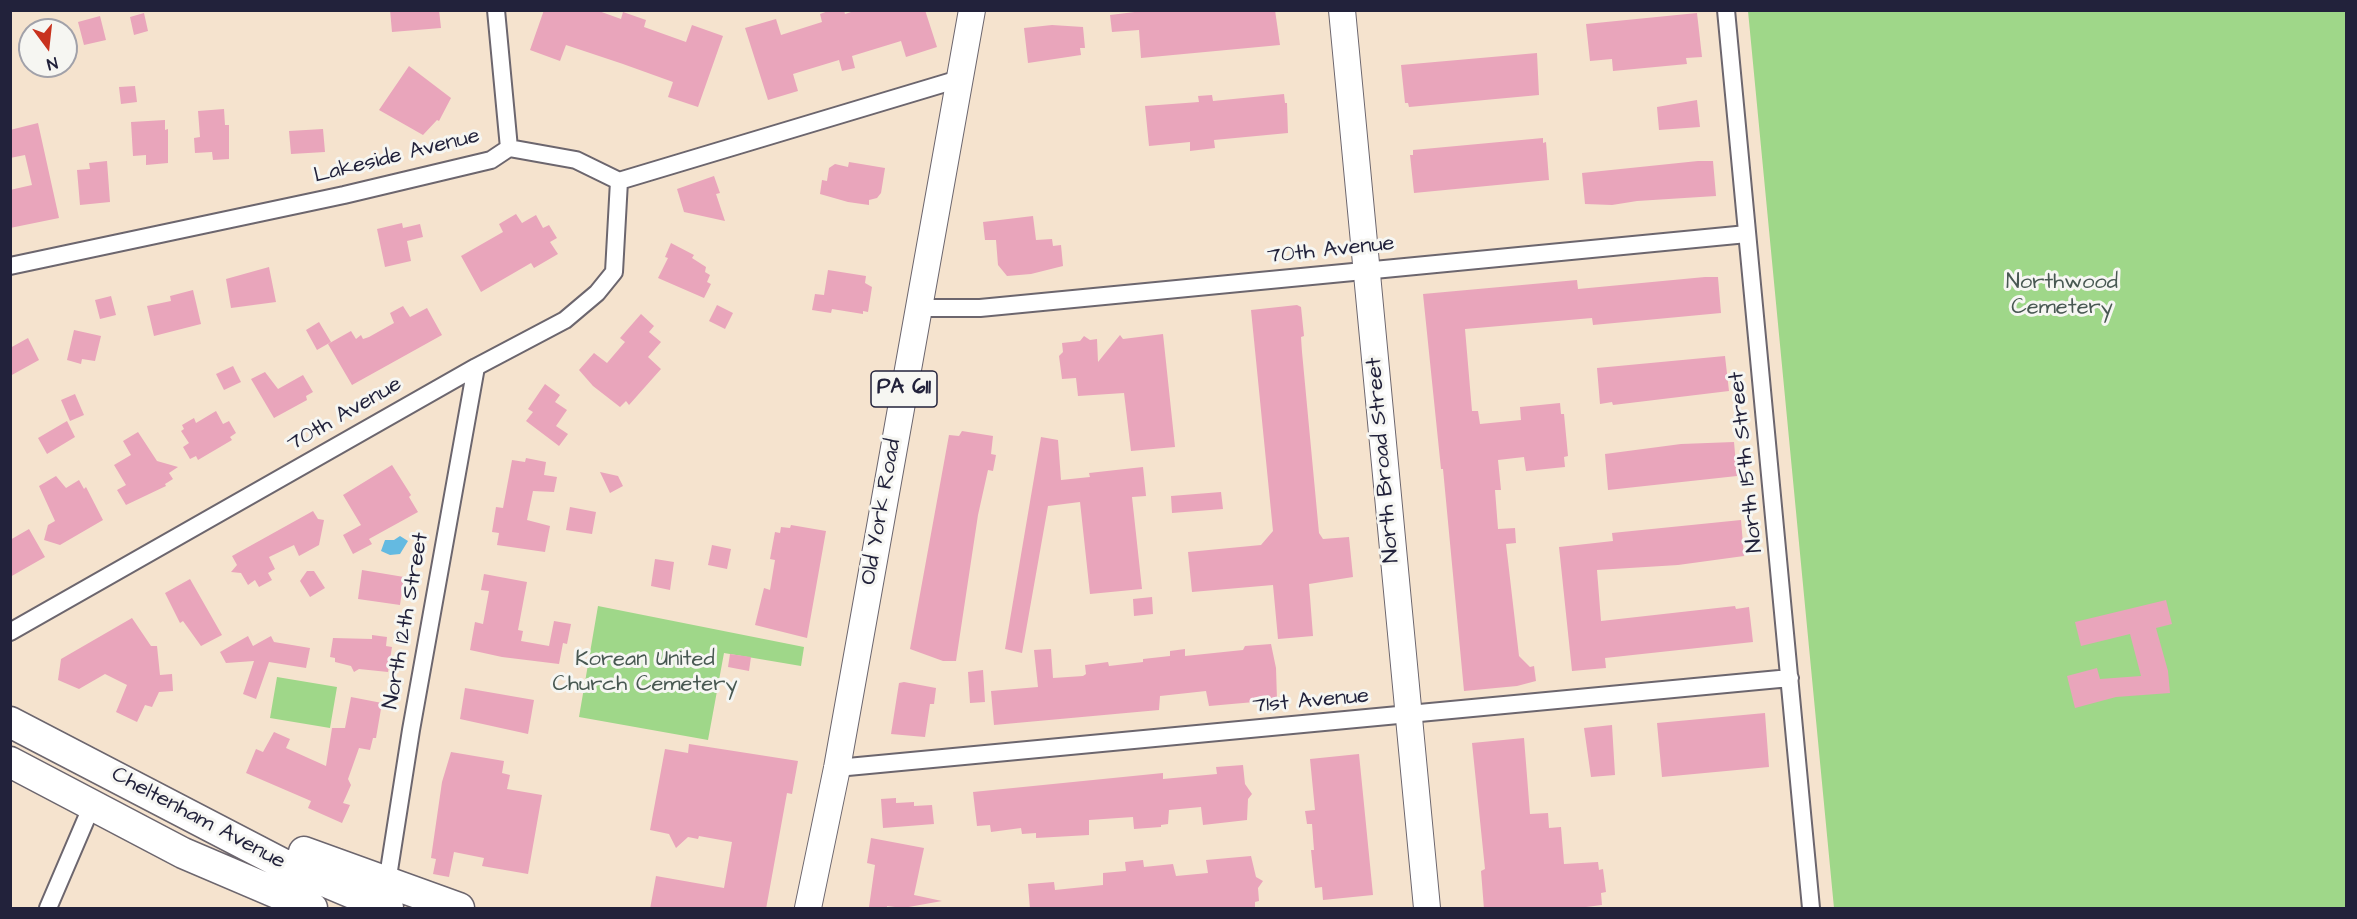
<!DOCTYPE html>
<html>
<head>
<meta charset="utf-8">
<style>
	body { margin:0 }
	#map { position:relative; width:2357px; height:919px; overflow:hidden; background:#f5e3ce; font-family:"Architects Daughter",sans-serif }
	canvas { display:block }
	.frame { position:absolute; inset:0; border:12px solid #22223b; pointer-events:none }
	.north { position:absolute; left:18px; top:18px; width:60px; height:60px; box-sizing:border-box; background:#f6f6f2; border:2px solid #a1a1a9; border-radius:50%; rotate:165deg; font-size:16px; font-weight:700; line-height:24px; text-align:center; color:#22223b }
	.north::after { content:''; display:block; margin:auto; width:21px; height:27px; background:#c8321e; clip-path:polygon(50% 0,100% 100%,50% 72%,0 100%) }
</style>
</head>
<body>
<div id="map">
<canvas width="2357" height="919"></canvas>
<div class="frame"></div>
<div class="north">N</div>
</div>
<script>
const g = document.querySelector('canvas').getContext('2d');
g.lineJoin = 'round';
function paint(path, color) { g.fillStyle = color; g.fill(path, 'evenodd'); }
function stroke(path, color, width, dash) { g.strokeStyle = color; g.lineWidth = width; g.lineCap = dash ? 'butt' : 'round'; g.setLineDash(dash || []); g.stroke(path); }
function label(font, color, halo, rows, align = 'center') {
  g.font = font + ' "Architects Daughter",sans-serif'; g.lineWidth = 6; g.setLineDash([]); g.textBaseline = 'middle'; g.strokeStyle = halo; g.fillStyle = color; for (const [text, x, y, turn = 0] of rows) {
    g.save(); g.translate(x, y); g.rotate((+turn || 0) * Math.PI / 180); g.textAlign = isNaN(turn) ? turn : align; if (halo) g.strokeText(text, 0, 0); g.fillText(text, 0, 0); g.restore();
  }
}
paint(new Path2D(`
	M1748,11H2346V908H1834Z
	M598,606L804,647L801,666L724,653L708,740L579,717Z
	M277,677L337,687L330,728L270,718Z`), '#9fd789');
paint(new Path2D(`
	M400,536L408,541L400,554L390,555L381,551L385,540H394Z`), '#64bae1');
paint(new Path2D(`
	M390,10H439L441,28L392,32Z
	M544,10H596L621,19L623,12L646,20L644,27L686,42L692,25L723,36L698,107L668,97L673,82L623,64L566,45L560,61L530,50Z
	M831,10H844L845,14L857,10H925L937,47L906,57L901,41L852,56L855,68L842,71L839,60L793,74L798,91L768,100L745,28L776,19L781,35L822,22L820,14Z
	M1151,10H1275L1280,45L1141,58L1139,30L1112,32L1110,15Z
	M144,13L148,31L134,35L130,17Z
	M1697,13L1702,57L1686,58L1687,64L1613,71L1612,59L1590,61L1586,24Z
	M100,16L106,40L84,45L78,22Z
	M1052,25L1083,27L1085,48H1080L1081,55L1028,63L1024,28Z
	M1537,53L1539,95L1409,107L1408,103H1405L1401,65Z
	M409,66L451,98L439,121L437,120L423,135L379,110Z
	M135,86L137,102L121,104L119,87Z
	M1284,94L1285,103H1287L1288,133L1214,140L1215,148L1190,151V142L1149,146L1145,106L1199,102L1198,96L1212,95L1213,101Z
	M1697,100L1700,127L1659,130L1657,107Z
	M224,109L225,125H229V159L213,160L212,152L195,153L194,138L200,137L198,111Z
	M165,120V130L168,129V163L146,165V155L133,156L131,122Z
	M38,123L59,218L10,228V190L32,185L25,155L10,158V130Z
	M323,129L325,152L291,154L289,131Z
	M1543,138V143L1546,142L1549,180L1414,193L1410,155H1413V150Z
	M107,161L110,202L80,205L77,170L90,169L89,163Z
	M1698,161H1713L1716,196L1637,201L1612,205L1585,204L1582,173Z
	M849,162L885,168L881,193L877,198L869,200V205L848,202L820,194L822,180L827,181L829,168L835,164L848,167Z
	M714,176L720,193L716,194L725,221L684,212L677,189Z
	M516,214L522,223L536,215L543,228L549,225L557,238L550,242L558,254L534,268L531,263L481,292L461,256L503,232L499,224Z
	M1033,216L1036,240L1052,239L1053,246L1061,245L1063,266L1031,274L1007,276L998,265L996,240H985L983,222Z
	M402,223L403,228L420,224L423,237L407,241L411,261L385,267L377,229Z
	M671,243L694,255L692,258L706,267L705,272L710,275L707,282L711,284L704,298L658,278L668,258L665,257Z
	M269,267L276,302L231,308L226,279Z
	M828,270L866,276L865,283L872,287L868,312L863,311V314L832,309L831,313L812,310L815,294L824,295Z
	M1705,277H1718L1721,313L1593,325L1592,318L1465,329L1472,411H1478L1480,424L1521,420L1520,407L1560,403L1561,414H1564L1568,456L1564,457L1565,467L1526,471L1524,457L1498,460L1501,490H1495L1498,529L1515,528L1516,543L1506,544L1519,656L1530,667L1534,666L1536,681L1517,686L1464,691L1443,469H1441L1423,294L1577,280L1578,289Z
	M193,290L201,324L154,336L147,306L171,301L170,296Z
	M111,296L116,315L100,319L95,300Z
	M717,305L733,313L725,329L709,321Z
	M1297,305L1301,307L1304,336L1301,337L1302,352L1319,533L1323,539L1349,537L1353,577L1309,584L1313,636L1278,639L1273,585L1192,592L1188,552L1261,545L1273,531L1251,310Z
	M403,306L410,317L427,308L442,335L352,385L328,344L351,331L356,339L361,335L363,339L369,337L394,323L390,313Z
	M641,314L654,326L649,332L661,342L648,357L661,369L629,405L626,401L620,407L593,386L579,370L594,353L607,363L625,342L620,338Z
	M319,322L331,342L317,350L306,330Z
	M74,330L101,336L95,361L82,359L81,364L67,360Z
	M1163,334L1175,447L1131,451L1124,393L1078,396L1076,378L1062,379L1059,356L1063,352L1062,343L1080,341L1084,336L1090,340L1097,339L1098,362L1120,335L1123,339Z
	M28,338L39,360L10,376V348Z
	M1725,356L1729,391L1613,405L1612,402L1600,404L1597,368Z
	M233,366L241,382L224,390L216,374Z
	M265,372L278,389L303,375L313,392L306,396L307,400L274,418L251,379Z
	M545,384L560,395L555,402L567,410L556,426L568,434L559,446L526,421L533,412L528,409Z
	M75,394L84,415L70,421L61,400Z
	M216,411L223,424L229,421L236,433L230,437L232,440L198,460L196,456L190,459L183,447L189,443L181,431L184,429L182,425L194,418L196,423Z
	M67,421L75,437L47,454L38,438Z
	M962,431L993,436L991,454L996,455L993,471L988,470L978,515L956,661H943L910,649L949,435L959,436Z
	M138,432L157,461L178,467L169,473L173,479L165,484L166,486L126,505L117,490L126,485L114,465L131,455L123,441Z
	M1041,437L1058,440L1061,480L1090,477L1089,473L1143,467L1146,496L1132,497L1142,589L1090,594L1080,502L1048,506L1022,653L1005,649Z
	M1734,442L1737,476L1608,490L1605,454L1681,444Z
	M526,458L546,462L544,475L557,477L554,492L533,491L527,520L550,526L545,552L497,545L499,533L492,532L496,507L503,508L512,460L525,462Z
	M392,465L411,495L409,497L418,512L369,539L372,544L353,554L343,535L361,525L343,495Z
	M600,472L618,476L623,486L610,493Z
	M56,476L66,488L79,480L84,489L86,487L103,520L60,545L44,540L48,525L55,521L39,486Z
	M1221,492L1223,509L1172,513L1171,496Z
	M570,507L596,512L592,534L566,530Z
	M313,511L318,519L324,520L319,545L299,556L294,545L269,557L275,569L268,573L272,580L259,587L255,580L248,585L241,573L231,572L237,565L232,556Z
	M1741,520L1744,556L1678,565L1597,570L1601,621L1735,606L1736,609L1749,607L1753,642L1605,658L1606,668L1572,671L1559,547L1613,541L1612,533Z
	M791,525L826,531L807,638L755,625L764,588L770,590L775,560L770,559L775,532L780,533L781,527L790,528Z
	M29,529L45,557L10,577V540Z
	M712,545L731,549L727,569L708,565Z
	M655,559L674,562L670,590L651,586Z
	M362,570L404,577L400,605L358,599Z
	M307,571H314L325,588L310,597L300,581Z
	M484,574L527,582L518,630L523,631L521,641L549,646L554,621L571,624L567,644L563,643L559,664L502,657L470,650L475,622L483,624L489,591L481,590Z
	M190,579L222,635L201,646L183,621L180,623L165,593Z
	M1152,597L1153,614L1134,616L1133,599Z
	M2166,600L2172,624L2156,628L2168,671L2170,693L2116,697L2075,708L2067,676L2097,668L2100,679L2141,676L2130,634L2081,646L2075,622Z
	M132,618L151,646H157L160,675L172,674L173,691L159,692L152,707L145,705L137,722L116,712L127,685L105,674L79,689L58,680L61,659Z
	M372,635L387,637L386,646L392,647L388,672L359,669L354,672L351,666L335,662V658L330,657L333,638L372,639Z
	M248,636L253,646L271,636L274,642L310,648L306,668L269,662L256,699L243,694L254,661L226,663L220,652Z
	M1271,644L1276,668L1277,700L1209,706L1206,691L1160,696L1159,710L994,725L991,691L1038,687L1034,650L1051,649L1053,678L1083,676L1086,674L1085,665L1108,662L1109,666L1143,662V659L1170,656V651L1185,649V656L1243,650L1245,646Z
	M730,654L751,657L749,671L728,667Z
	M983,670L985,702L970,703L968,672Z
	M904,682L936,688L934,704H930L925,737L891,734L899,683Z
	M465,688L534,700L528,734L460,719Z
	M351,697L382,703L376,738H373L370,750L359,748L348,779L351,785L343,803L350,805L342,823L308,808L311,801L246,773L256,749L263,752L274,732L290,739L286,748L326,766L332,728H345Z
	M1765,713L1769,767L1662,777L1657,723Z
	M1612,725L1615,775L1591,777L1584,728Z
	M1524,738L1530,814L1548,813L1549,828L1561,827L1564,864L1598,862L1599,870L1603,869L1606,892L1601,893L1602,905L1570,909H1484L1481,871L1485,869L1472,743Z
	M689,744L798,761L792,794L787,793L766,909H650L656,876L724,888L732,842L699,836L698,839L688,837L676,848L669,834L650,830L665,749L688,753Z
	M451,752L504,761L502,773L510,775L507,789L542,795L528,874L482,866L484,858L454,852L449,877L433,874L436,859L431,858L442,782Z
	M1359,754L1373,895L1323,900L1322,887L1315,888L1311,850H1314L1312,824H1307L1305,811L1315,810L1310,759Z
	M1243,765L1245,784L1252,794L1248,799L1247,820L1203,825L1201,807L1169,810L1168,824L1161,825V827L1134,829L1133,817L1089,820V835L1036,838V833L1022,834L1021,828L991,832L990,825L977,826L973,792L1163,773V779L1217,774L1216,767Z
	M896,798V803L914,802V806L932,805L934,824L883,828L881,799Z
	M871,838L924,848L914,895L942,901L903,908L887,906V909L869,907L875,865L867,863Z
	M1251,856L1256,877L1263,881L1258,888L1259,901L1255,902V909H1030L1028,884L1054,882L1055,890L1103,885V873L1126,871L1125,862L1143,860L1144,867L1173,864L1176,876L1208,873L1206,860Z`), '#e9a5bb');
const street = new Path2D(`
	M496,10L509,148
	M1726,10L1811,908
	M10,266L344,195L491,160L509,148L576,160L619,181L959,79
	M918,308H980L1747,234
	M10,632L476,367L565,320L597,293L614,272L619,181
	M837,768L1790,678
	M387,883L411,730L476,367
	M48,908L93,803`);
const primary = new Path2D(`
	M1342,10L1427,908
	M808,908L837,768L972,10`);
const highway = new Path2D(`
	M10,722L281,863L388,908
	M10,762L183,853L312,908
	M304,852L459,908`);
stroke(street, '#6c666e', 20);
stroke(primary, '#6c666e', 28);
stroke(highway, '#6c666e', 33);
stroke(street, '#fff', 16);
stroke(primary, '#fff', 26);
stroke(highway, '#fff', 30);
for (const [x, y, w] of [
	[904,389,66]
]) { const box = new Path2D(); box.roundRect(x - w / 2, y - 18, w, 36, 4.5); g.fillStyle = '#f6f6f2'; g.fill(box); stroke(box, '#22223b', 1.5); }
label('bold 21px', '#22223b', null, [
	["PA 611",904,389]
]);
label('22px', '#22223b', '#f6f6f2', [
	["Lakeside Avenue",397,157,-14],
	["70th Avenue",1331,251,-6],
	["70th Avenue",345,415,-30],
	["North Broad Street",1384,460,-95],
	["North 15th Street",1747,462,-96],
	["Old York Road",882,512,-80],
	["North 12th Street",407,621,-80],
	["71st Avenue",1311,702,-5],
	["Cheltenham Avenue",198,819,28]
]);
label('22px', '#485852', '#f6f6f2', [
	["Northwood",2062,283],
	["Cemetery",2062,308],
	["Korean United",645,660],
	["Church Cemetery",645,685]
]);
</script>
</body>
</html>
